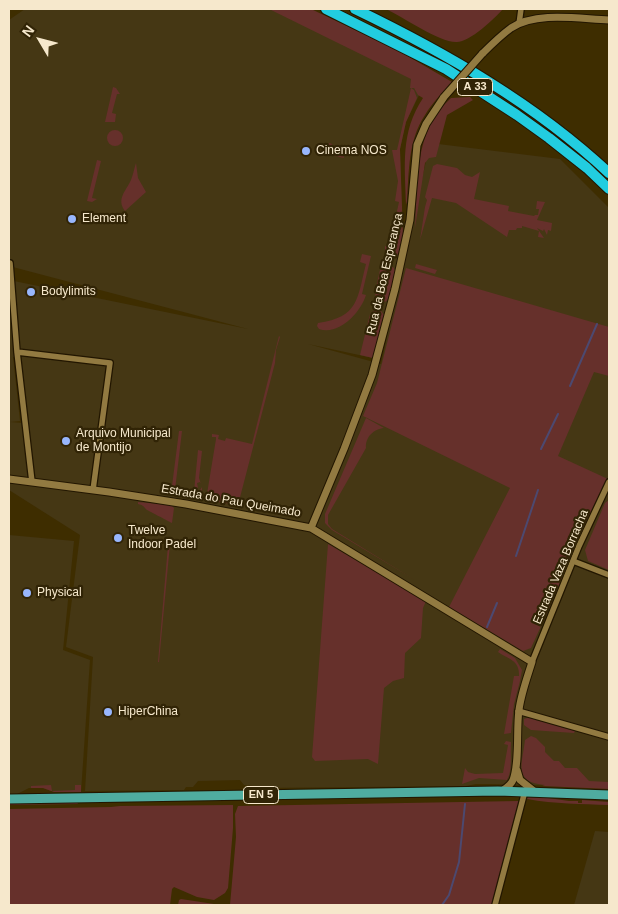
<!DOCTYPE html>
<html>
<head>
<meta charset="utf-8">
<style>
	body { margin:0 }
	#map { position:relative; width:618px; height:914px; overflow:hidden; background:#3e2d00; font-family:Arial,sans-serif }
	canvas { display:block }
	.frame { position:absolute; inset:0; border:10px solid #f6e8cc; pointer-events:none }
	.north { position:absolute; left:15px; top:15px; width:50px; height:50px; -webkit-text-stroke:4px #312406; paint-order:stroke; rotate:307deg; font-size:14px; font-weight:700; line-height:20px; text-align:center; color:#f6e8cc }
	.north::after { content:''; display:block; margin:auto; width:18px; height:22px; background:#f6e8cc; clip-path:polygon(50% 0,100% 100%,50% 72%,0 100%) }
</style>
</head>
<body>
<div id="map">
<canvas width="618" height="914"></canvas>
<div class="frame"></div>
<div class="north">N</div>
</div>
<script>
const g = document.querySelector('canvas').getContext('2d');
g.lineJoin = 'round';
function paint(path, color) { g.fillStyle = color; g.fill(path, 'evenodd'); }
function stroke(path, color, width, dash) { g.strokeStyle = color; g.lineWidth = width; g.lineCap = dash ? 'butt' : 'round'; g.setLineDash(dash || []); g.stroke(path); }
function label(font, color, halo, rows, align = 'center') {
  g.font = font + ' Arial,sans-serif'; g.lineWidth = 4.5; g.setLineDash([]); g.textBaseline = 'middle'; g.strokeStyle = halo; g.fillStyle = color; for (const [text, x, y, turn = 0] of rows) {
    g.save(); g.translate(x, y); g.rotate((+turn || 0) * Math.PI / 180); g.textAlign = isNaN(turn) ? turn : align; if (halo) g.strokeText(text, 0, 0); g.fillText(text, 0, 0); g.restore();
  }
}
paint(new Path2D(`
	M25,9H290L415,69L423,87L406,122L400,149L403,249L373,358L308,344L381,364L430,143L560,159L609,208V787L490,784H476L466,786L256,788L253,786L244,785L240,780L198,781L193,787H186L184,790L85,791L93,657L66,647L80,535L9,490V280L248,329L9,266V20ZM13,357H14L23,423L10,422L20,421Z
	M9,535L74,541L63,650L90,660L81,792H54L43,788H29L17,794H9Z
	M595,831L609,832V905H574Z`), '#453714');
paint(new Path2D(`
	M269,9H311L399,51L452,82C443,92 432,103 425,115C408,140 409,172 407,201L406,205C405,165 400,133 423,98L418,95L414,88H410L411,79Z
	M386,9H503C494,19 469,43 456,42C439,42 403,17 386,9Z
	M113,87L116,88L120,94H117L112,113L116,114L115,122H105Z
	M411,88L414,90L417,98L406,122L400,149L403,236L400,254L393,258L389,257L385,252V246L389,247L399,202L395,201L398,181L392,150H397Z
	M470,97L473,100L447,115L436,157L429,158L425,163L415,228C418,183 413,131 451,98Z
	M107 138a8 8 0 1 1 16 0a8 8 0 1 1-16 0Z
	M329,143L332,144L334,148L342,151L344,158L327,154Z
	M97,160L101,161L92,198L97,199L92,202L87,201Z
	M136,163L138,178L146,192L125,211C116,199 126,191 131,180C133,175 134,169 136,163Z
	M437,164L457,168L465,175L472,177L480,172L474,199L509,206L508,211L534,216L535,215H538L539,209H536L537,201L545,202L537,220L552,223L551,231L548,230L547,235L544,229L543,231L537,228L544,238L538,237L539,231L522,226V228H517L516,230H509L507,237L456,203L432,198L420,240L425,207L427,200L425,197L433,166Z
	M362,254L371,256L362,294L366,295C361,312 339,336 319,329L317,326L318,323C359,317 357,299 366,264L360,262Z
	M416,264L437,270L435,274L415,268Z
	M387,265L393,267L397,273C394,283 394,300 382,303L376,299L375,292L380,270Z
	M406,268L609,327V376L594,372L558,456L608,479L531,648L523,651L449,607L510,488L363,416L377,383Z
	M375,310L381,311L385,316L373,358L360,355L370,314Z
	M279,336L280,337L276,350L275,363L238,505L206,500L216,439V437H212V434L219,435L218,439L225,441L226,438L252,444Z
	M366,418L384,428C374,429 365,437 366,448L328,515V524L332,529L415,580L332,530L325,523V514Z
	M179,431H182L175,490L184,491L188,495H194L187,492H194L198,450L202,451L199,478L201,484L200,482L197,483L198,488L196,489L199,492L202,487V499L171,494Z
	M609,494V570L588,561L585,550L605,503L609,500L608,497Z
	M138,502L171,505L174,508L172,523C170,522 149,511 147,510C143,506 143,505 138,504Z
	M170,544L159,662H158L168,545Z
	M328,544L426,601L423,608L421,638L405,653L404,678L393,681L384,688L378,764L368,759L315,761L312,757Z
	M500,649L515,658L522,670L520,681L514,704L511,733L504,734L514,676H519C520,660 508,659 498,652Z
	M527,718H532L536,720L575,731L574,733L531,730L524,725V719Z
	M531,736L536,738L545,747V752L554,761H559L565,768H577L589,781L609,782V789L542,786L545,785C513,782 522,765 525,740Z
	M506,741L511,742C510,753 513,770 507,780L479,778L462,784L465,768L468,772L475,774L503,773L508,745L504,744Z
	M51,785L52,791L75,790V785H81V792H54L43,788H31V786Z
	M528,795L569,801H578V803H582V800L609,802V805C581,804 555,804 527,799Z
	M518,801L520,802L493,905H230L236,837L235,814L238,806Z
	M77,802L78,804L9,805V804Z
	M233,805V828L228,888L225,893L214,900L197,897L174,887L172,889L170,905H9V809L111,807L120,806Z
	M181,899L214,904L217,905H178L179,900Z`), '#66302b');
stroke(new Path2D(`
	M570,386L597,324
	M541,449L558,414
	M516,556L538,490
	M487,627L497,603
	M442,905L449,895L459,862L465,804`), '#4c4970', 2);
const minor = new Path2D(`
	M519,24L521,9
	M10,263L17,352L32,482
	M17,352L110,363L93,490
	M573,561L609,575
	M532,662L579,546L609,482
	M518,711L609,737
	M495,905L525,791`);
const tertiary = new Path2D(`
	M482,54C491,45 500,36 511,28C537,11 579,19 609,20
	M9,479L109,492L186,504L311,528L532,662C527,678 521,694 519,710C516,730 520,762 513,780C511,785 506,788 502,791
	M311,528L344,449L372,375L395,289L410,220L417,145L426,124L444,97
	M517,770L520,780L534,791`);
const primary = new Path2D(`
	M9,799L498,791L609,795`);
const motorway = new Path2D(`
	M326,9L446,69L517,115L549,138L587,168L609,189
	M355,9C446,53 535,104 609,173`);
stroke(minor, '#221600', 8);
stroke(tertiary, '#221600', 9);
stroke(primary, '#221600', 11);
stroke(motorway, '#221600', 12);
stroke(minor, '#927a41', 5.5);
stroke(tertiary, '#927a41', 7);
stroke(primary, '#4faca0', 9);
stroke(motorway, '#22cde0', 10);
const tertiaryBridge = new Path2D(`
	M444,97L482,54`);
stroke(tertiaryBridge, '#221600', 9, []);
stroke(tertiaryBridge, '#927a41', 7);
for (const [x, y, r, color] of [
	[306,151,5,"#98b6fd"],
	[72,219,5,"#98b6fd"],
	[31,292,5,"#98b6fd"],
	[66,441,5,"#98b6fd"],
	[118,538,5,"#98b6fd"],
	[27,593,5,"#98b6fd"],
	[108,712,5,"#98b6fd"]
]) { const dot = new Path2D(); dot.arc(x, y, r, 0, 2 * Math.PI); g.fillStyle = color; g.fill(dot); stroke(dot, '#312406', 2); }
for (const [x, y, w] of [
	[475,87,35],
	[261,795,35]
]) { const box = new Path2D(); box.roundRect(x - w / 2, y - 8.5, w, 17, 4); g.fillStyle = '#312406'; g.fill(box); stroke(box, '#f6e8cc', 1); }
label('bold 11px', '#f6e8cc', null, [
	["A 33",475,87],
	["EN 5",261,795]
]);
label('12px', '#f6e8cc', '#312406', [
	["Cinema NOS",316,151],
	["Element",82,219],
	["Bodylimits",41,292],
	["Arquivo Municipal",76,434],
	["de Montijo",76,448],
	["Twelve",128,531],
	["Indoor Padel",128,545],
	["Physical",37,593],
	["HiperChina",118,712]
], 'left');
label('12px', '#f6e8cc', '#312406', [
	["Rua da Boa Esperança",385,274,-77],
	["Estrada do Pau Queimado",231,501,10],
	["Estrada Vaza Borracha",561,567,-67]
]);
</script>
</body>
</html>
